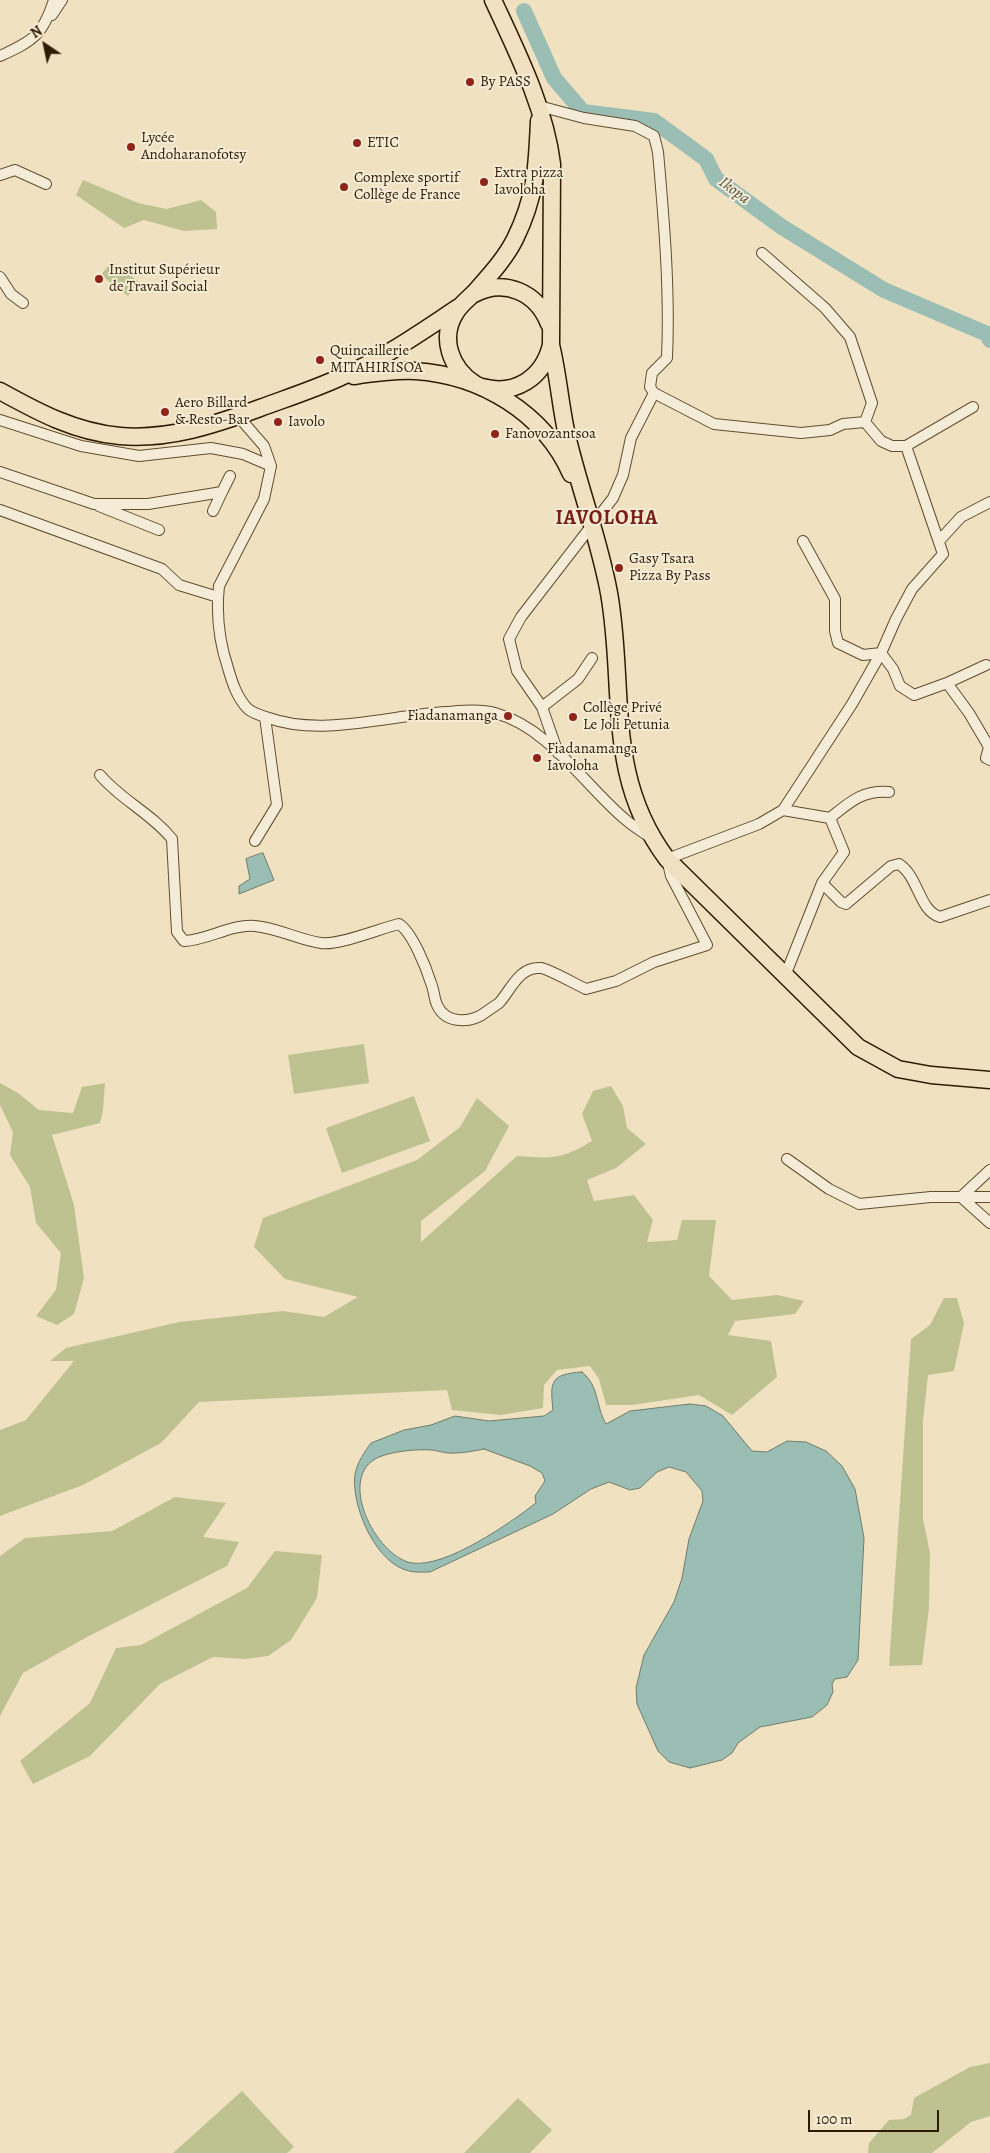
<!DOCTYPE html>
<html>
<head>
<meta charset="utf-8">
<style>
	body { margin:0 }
	#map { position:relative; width:990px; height:2153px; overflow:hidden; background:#f0e2c1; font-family:Alegreya,serif }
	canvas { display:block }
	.north { position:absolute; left:20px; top:20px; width:50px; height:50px; -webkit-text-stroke:4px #f5ecd7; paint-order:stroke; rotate:326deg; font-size:14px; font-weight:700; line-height:20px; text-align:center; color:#301b00 }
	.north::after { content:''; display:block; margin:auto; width:18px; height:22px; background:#301b00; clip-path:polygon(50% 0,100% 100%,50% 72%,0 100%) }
	.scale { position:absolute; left:808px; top:2110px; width:131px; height:22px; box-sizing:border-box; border:2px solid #301b00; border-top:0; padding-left:6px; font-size:15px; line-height:18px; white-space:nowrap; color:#301b00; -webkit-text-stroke:4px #f5ecd7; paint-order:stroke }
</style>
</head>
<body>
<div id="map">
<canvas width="990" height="2153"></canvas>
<div class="north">N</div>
<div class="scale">100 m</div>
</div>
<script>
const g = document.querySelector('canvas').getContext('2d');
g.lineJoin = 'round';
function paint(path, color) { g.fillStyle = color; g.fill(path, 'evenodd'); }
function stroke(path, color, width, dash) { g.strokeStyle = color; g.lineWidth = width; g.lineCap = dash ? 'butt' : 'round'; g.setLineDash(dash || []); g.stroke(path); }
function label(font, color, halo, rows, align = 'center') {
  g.font = font + ' Alegreya,serif'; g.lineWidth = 4; g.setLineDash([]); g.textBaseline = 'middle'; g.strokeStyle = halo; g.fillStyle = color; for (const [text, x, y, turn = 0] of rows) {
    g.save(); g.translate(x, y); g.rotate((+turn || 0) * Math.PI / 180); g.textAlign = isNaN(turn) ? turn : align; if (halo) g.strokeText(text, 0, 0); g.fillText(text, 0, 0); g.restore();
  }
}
paint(new Path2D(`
	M83,180L138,203L167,209L201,200L216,212L217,229L184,231L144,220L124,228L76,195Z
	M112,261L139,282L128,296L101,275Z
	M364,1044L369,1083L294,1094L288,1055Z
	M0,1083L18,1093L39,1110L73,1113L82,1087L105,1083L103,1110L100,1123L52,1135L74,1205L84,1278L74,1314L57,1325L36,1316L56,1290L61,1253L36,1223L30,1187L10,1155L13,1132L0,1105Z
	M611,1086L623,1106L627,1128L646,1144L616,1168L587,1180L594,1201L634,1195L653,1220L647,1242L677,1240L682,1220H716L709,1276L732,1300L777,1295L804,1301L795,1314L735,1321L728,1335L771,1341L777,1377L732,1415L699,1395L632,1405H606L599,1379L590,1366L557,1370L544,1385L543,1408L501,1415L452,1410L447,1390L199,1402L161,1443L83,1485L0,1516V1430L26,1420L74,1361H50L66,1348L179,1322L283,1311L324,1317L358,1297L285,1279L254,1247L263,1218L417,1160L460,1127L477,1098L509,1126L485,1171L421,1221V1242L517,1156C552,1159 562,1159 592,1141L582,1114L593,1091Z
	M414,1096L430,1141L342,1173L326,1128Z
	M944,1298H957L964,1323L954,1371L928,1375L923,1421V1519L930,1553L929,1608L922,1665L889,1666L911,1339L930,1325Z
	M175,1497L226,1503L203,1537L239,1542L227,1566L87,1637L23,1673L0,1716V1556L25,1538L112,1531Z
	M275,1551L322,1555L317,1598L291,1640L268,1656L245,1659L213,1657L160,1684L90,1756L33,1784L20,1761L90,1703L116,1648L141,1645L247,1588Z
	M990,2063V2116L971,2122L932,2153H868L869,2143L889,2120L904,2119L911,2115L914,2098L970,2067Z
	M242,2091L294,2147L287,2153H173Z
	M518,2098L552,2130L530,2153H464Z`), '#bec290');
const water = new Path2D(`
	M263,853L274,880L239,894V886L250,879L246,859Z
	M582,1372C600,1387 595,1405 606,1424L630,1411L690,1404L706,1406L723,1416L752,1451L767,1452L787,1441L806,1442L826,1451L842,1466L855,1489L864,1538L858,1660L847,1677L835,1679L832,1684L833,1692L827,1705L812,1717L760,1727L738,1743L732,1753L722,1760L690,1768L669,1762L658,1751L637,1704L636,1688L644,1655L674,1602L682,1578L689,1539L703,1501L702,1491L686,1472L669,1467L657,1472L640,1488L630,1490L609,1482L591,1489L553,1514L430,1572C420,1572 412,1573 403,1569C373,1557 351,1504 355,1474C357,1463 365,1451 371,1443L404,1430L431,1425L455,1416L489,1421L544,1416L553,1410C550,1382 550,1374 582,1372ZM484,1449L530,1466L542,1473L545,1481L535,1496L536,1503C510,1523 446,1568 412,1563C376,1557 335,1476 379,1457C394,1451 416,1449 432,1450C439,1451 447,1454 454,1453C464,1453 474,1451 484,1449Z`);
paint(water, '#9abdb4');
stroke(water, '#707c6c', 1);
stroke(new Path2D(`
	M524,11L554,78L583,112L654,121L706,159L716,179L782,227L884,290L987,334L990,340`), '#9abdb4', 16);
const minor = new Path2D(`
	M52,15L62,0
	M0,56C33,41 43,35 54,0
	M539,106L584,118L635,126L654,136L658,152C664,220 670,289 667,358L652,373L650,387L654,393
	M0,175L15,170L46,184
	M762,253L825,308L850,337L872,403L865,422
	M0,277L11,294L23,303
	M238,416L264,446L271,466L264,499L219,586C216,614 219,641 228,668C232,682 237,698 248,709C253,713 262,716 269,718C321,737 391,715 446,712C461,711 480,709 495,713C550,728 585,786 626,820C634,827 643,832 651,838
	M0,420L81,446L139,456L211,448L243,454L271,466
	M0,472L94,504H148L222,492L213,511
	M222,492L230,476
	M99,506L159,530
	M0,510L162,569L179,585L218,597
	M803,541L835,599V631L838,643L863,655L881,653L893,669L900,686L914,695L947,683L969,713L989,747L986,758L990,760
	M939,541L961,517L990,502
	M947,683L986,665
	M542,707L578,679L592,658
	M558,753L542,707L517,671L509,639L521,617L613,498L623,475L631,438L654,393L714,424L801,433L830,430L843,424L865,422L881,441L892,446H906L973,407
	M100,775C121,800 151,813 172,839L177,932L184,941C208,940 231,924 255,926C278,928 299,940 321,943C338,946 381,928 399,924C412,932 426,967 431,983C434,990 434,998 437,1005C446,1025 472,1023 486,1012C490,1009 495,1006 499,1003C511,990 519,966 541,968C549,969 577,985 586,989L616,981L654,962L707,945L671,876L667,859L759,824L783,810L852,704L881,653L896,619L912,589L943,554L906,446
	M783,810L830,818C850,802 862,790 889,792
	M255,841L277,805L265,717
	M822,883L841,902L846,904L891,866L899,864C919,877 919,911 940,917L990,900
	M785,976L822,883L844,852L830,818
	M787,1159L829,1189L859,1204L931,1197H961L990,1223
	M961,1197L990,1170
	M961,1197H990`);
const primary = new Path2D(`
	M474,294C504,278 537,292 549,324
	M551,345C558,374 560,402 566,431C578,485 599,538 609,593C626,688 604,775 667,859L858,1047L898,1069L931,1075L990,1080
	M354,376C374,373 394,370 415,371C481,375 544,413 571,474
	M475,384C451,369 439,338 456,312C461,304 468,299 474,293C489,276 505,259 515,239C536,196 537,167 539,121
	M482,387C515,396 543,378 551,345L552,164C545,107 517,52 493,0
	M0,391C38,412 75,432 120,436C169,440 214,425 260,408C287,398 315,389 341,377C383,359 421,332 459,307`);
stroke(minor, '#604d30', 12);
stroke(primary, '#301b00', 19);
stroke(minor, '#f5ecd7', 10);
stroke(primary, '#f0e2c1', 16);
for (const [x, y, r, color] of [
	[470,82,5,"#8f2418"],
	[357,143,5,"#8f2418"],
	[131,147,5,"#8f2418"],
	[484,182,5,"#8f2418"],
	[344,187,5,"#8f2418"],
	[99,279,5,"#8f2418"],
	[320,360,5,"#8f2418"],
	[165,412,5,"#8f2418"],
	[278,422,5,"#8f2418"],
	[495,434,5,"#8f2418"],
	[619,568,5,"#8f2418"],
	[508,716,5,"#8f2418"],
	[573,717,5,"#8f2418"],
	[537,758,5,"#8f2418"]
]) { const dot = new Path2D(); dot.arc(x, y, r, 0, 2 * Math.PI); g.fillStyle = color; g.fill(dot); stroke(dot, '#f5ecd7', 2); }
label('15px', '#301b00', '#f5ecd7', [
	["By PASS",480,82],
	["Lycée",141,138],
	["Andoharanofotsy",141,155],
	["ETIC",367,143],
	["Extra pizza",494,173],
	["Iavoloha",494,190],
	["Complexe sportif",354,178],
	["Collège de France",354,195],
	["Institut Supérieur",109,270],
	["de Travail Social",109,287],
	["Quincaillerie",330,351],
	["MITAHIRISOA",330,368],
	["Aero Billard",175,403],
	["& Resto-Bar",175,420],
	["Iavolo",288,422],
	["Fanovozantsoa",505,434],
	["Gasy Tsara",629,559],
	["Pizza By Pass",629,576],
	["Collège Privé",583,708],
	["Le Joli Petunia",583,725],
	["Fiadanamanga",498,716,"right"],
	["Fiadanamanga",547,749],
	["Iavoloha",547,766]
], 'left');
label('italic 16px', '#55543f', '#f5ecd7', [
	["Ikopa",734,191,37]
]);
g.letterSpacing = '1px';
label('bold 20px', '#7a1f14', '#f5ecd7', [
	["IAVOLOHA",607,519]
]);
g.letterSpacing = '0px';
</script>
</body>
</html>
